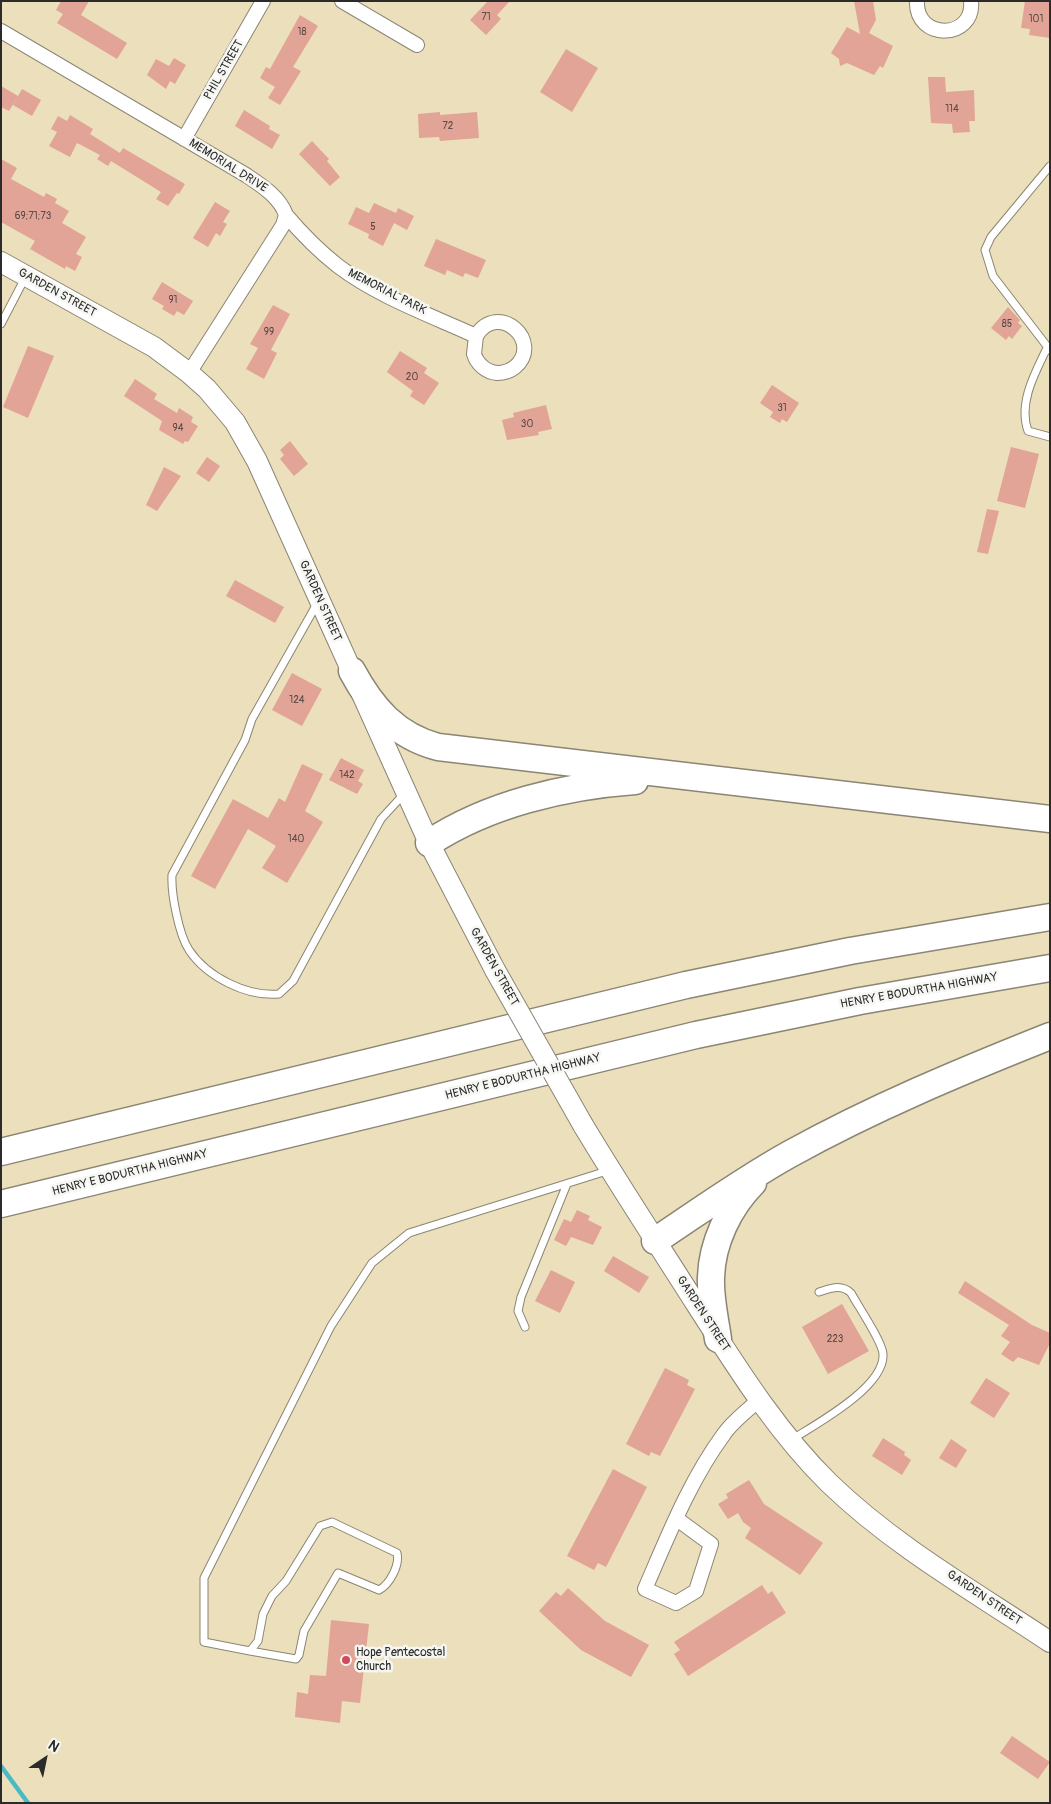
<!DOCTYPE html>
<html>
<head>
<meta charset="utf-8">
<style>
	body { margin:0 }
	#map { position:relative; width:1051px; height:1804px; overflow:hidden; background:#ebdfbc; font-family:Pangolin,sans-serif }
	canvas { display:block }
	.frame { position:absolute; inset:0; border:2px solid #2b2b2b; pointer-events:none }
	.north { position:absolute; left:20px; top:1734px; width:50px; height:50px; -webkit-text-stroke:4px #f6f6f2; paint-order:stroke; rotate:34deg; font-size:14px; font-weight:700; line-height:20px; text-align:center; color:#2b2b2b }
	.north::after { content:''; display:block; margin:auto; width:18px; height:22px; background:#2b2b2b; clip-path:polygon(50% 0,100% 100%,50% 72%,0 100%) }
</style>
</head>
<body>
<div id="map">
<canvas width="1051" height="1804"></canvas>
<div class="frame"></div>
<div class="north">N</div>
</div>
<script>
const g = document.querySelector('canvas').getContext('2d');
g.lineJoin = 'round';
function stroke(path, color, width, dash) { g.strokeStyle = color; g.lineWidth = width; g.lineCap = dash ? 'butt' : 'round'; g.setLineDash(dash || []); g.stroke(path); }
function paint(path, color) { g.fillStyle = color; g.fill(path, 'evenodd'); }
function label(font, color, halo, rows, align = 'center') {
  g.font = font + ' Pangolin,sans-serif'; g.lineWidth = 5; g.setLineDash([]); g.textBaseline = 'middle'; g.strokeStyle = halo; g.fillStyle = color; for (const [text, x, y, turn = 0] of rows) {
    g.save(); g.translate(x, y); g.rotate((+turn || 0) * Math.PI / 180); g.textAlign = isNaN(turn) ? turn : align; if (halo) g.strokeText(text, 0, 0); g.fillText(text, 0, 0); g.restore();
  }
}
stroke(new Path2D(`
	M1,1766L28,1803`), '#4cbac5', 4.5);
paint(new Path2D(`
	M61,1H89L81,15L127,43L117,59L57,23L63,14L56,10Z
	M488,1H510L497,15L501,19L486,35L470,20Z
	M854,1H873L876,20L869,33L893,46L883,68L880,66L874,75L847,63L840,66L839,59L831,53L847,27L860,34Z
	M1025,1H1050V38L1029,35L1030,29L1021,28Z
	M300,15L318,26L293,67L301,71L280,105L268,98L275,87L260,78L266,67L270,69Z
	M566,49L598,68L572,112L540,92Z
	M174,58L186,65L175,84L170,81L166,89L147,75L156,59L169,66Z
	M928,77H945L946,92L974,90L975,121H969L970,132L953,133L952,124L931,123Z
	M1,86L18,96L9,111L1,107Z
	M22,89L41,100L32,116L13,105Z
	M244,110L270,126L269,129L280,135L272,149L235,126Z
	M440,112V115L477,112L479,138L440,141L439,137L419,138L418,114Z
	M70,115L93,129L90,134L120,153L123,148L185,184L179,194L177,193L168,206L156,199L161,192L111,161L108,166L97,159L100,155L77,143L70,157L49,146L57,132L51,129L58,116L67,121Z
	M312,141L329,159L327,161L340,177L330,186L299,154Z
	M1,159L17,168L11,179L44,197L46,193L57,199L55,203L69,211L62,223L86,237L76,254L82,257L75,271L66,266L65,269L30,249L35,241L1,222Z
	M215,202L230,211L223,222L227,224L220,236L216,233L208,247L193,238Z
	M374,203L396,213L398,208L414,216L407,230L394,223L383,246L368,238L369,234L348,224L356,207L369,213Z
	M436,239L486,260L478,278L465,273L463,277L447,270L445,275L424,266Z
	M162,282L193,301L184,315L177,311L174,316L162,309L164,306L152,299Z
	M273,305L290,314L271,350L277,353L264,379L246,369L258,348L250,344Z
	M1008,307L1020,320L1018,323L1022,326L1012,339L1009,336L1006,340L991,328Z
	M28,346L54,356L28,418L3,407Z
	M400,351L427,368L424,373L439,383L424,405L410,396L413,391L387,372Z
	M135,379L157,394L154,399L177,413L179,408L193,417L191,422L198,426L188,442L185,441L183,444L159,430L162,421L124,396Z
	M772,385L799,403L787,422L782,419L780,423L770,417L773,412L760,403Z
	M546,405L552,429L538,432L539,435L507,440L502,420L514,417L513,413Z
	M290,441L308,464L294,476L280,459L284,455L280,450Z
	M1011,447L1039,454L1025,508L997,501Z
	M207,457L220,466L209,482L196,473Z
	M164,467L181,476L157,511L146,505Z
	M987,509L999,511L988,554L977,552Z
	M235,580L284,607L275,623L226,596Z
	M292,673L322,689L302,726L272,710Z
	M341,758L364,770L358,781L363,784L357,794L329,780Z
	M302,764L323,774L305,811L323,822L287,883L262,868L276,846L248,829L215,889L191,876L233,799L268,818L279,798L285,802Z
	M577,1210L590,1216L588,1220L602,1227L593,1245L571,1237L566,1246L554,1240L564,1219L571,1222Z
	M613,1256L649,1277L639,1293L604,1271Z
	M551,1270L575,1282L560,1313L535,1301Z
	M965,1281L1032,1325L1050,1333V1343L1039,1365L1018,1357L1013,1362L1001,1354L1010,1342L1001,1336L1009,1325L958,1293Z
	M842,1304L869,1351L828,1374L802,1327Z
	M665,1368L689,1380L687,1385L695,1389L660,1456L651,1452L649,1456L626,1444Z
	M986,1378L1010,1393L994,1418L970,1403Z
	M883,1438L905,1452L904,1455L911,1460L902,1475L872,1456Z
	M951,1439L967,1450L956,1468L939,1458Z
	M613,1469L647,1487L606,1567L598,1563L594,1570L567,1556Z
	M749,1480L764,1504L823,1543L800,1575L745,1538L751,1528L743,1522L738,1513L728,1519L718,1504L728,1498L726,1494Z
	M762,1585L768,1594L772,1591L786,1613L688,1676L674,1654L680,1650L674,1642Z
	M568,1588L605,1621L649,1645L631,1677L581,1650L539,1611L556,1592L561,1596Z
	M331,1620L369,1624L360,1703L342,1701L340,1723L295,1717L297,1692L308,1694L310,1675L326,1676Z
	M1012,1736L1050,1762L1038,1779L1000,1753Z`), '#e1a496');
const lane = new Path2D(`
	M1050,166L991,237L985,250L993,276L1050,350
	M1,324L26,276
	M1047,348C1035,373 1018,403 1028,431L1050,437
	M318,602L252,719L245,740L172,875C171,894 179,935 189,950C207,977 247,997 279,994L293,981L381,819L404,794
	M525,1327L518,1311L521,1297L567,1184
	M791,1440C816,1424 885,1387 883,1354C882,1341 858,1306 851,1293C841,1284 832,1288 819,1292
	M250,1651L296,1659L299,1655L304,1631L338,1573L379,1590C390,1584 400,1565 397,1553L332,1522L320,1526L286,1581L272,1596L263,1614L258,1641L250,1651L204,1642V1578L331,1326L372,1263L409,1233L610,1170`);
const street = new Path2D(`
	M342,1L417,45
	M917,1C915,41 975,40 971,1
	M1,31L246,175C261,185 280,197 286,215L283,225L189,373
	M184,139L263,1
	M286,215C302,234 319,251 338,266C379,297 430,315 476,336C498,300 544,342 515,367C510,371 503,373 497,373C486,372 477,364 474,354L476,336
	M677,1519L711,1544L696,1591L676,1603L645,1589C668,1536 690,1480 724,1434C733,1421 748,1410 760,1399`);
const secondary = new Path2D(`
	M1,262L154,347L189,373L207,389L235,422L257,461L429,843L495,970
	M583,1125C619,1185 658,1244 696,1304C736,1366 776,1431 829,1483C894,1546 975,1592 1050,1642`);
const highway = new Path2D(`
	M352,671C372,708 396,736 438,747L1050,819
	M429,843C488,804 565,786 635,781
	M1,1152L686,985L850,951L1050,917
	M1,1204L696,1035L860,1001L1050,968
	M655,1241C700,1211 743,1180 790,1154C873,1108 962,1071 1050,1036
	M718,1339C715,1318 710,1298 711,1277C712,1243 729,1207 753,1183`);
stroke(lane, '#8b8574', 9);
stroke(street, '#8b8574', 16);
stroke(secondary, '#8b8574', 22);
stroke(highway, '#8b8574', 29);
stroke(lane, '#fff', 7);
stroke(street, '#fff', 14);
stroke(secondary, '#fff', 20);
stroke(highway, '#fff', 26);
const secondaryBridge = new Path2D(`
	M495,970L583,1125`);
stroke(secondaryBridge, '#8b8574', 22, []);
stroke(secondaryBridge, '#fff', 20);
for (const [x, y, r, color] of [
	[346,1660,5,"#d1495b"]
]) { const dot = new Path2D(); dot.arc(x, y, r, 0, 2 * Math.PI); g.fillStyle = color; g.fill(dot); stroke(dot, '#f6f6f2', 2); }
label('10px', '#584946', null, [
	["71",486,17],
	["101",1036,19],
	["18",302,32],
	["114",952,109],
	["72",448,126],
	["69;71;73",33,216],
	["5",373,227],
	["91",173,300],
	["85",1007,324],
	["99",269,332],
	["20",412,377],
	["31",782,408],
	["30",527,424],
	["94",178,428],
	["124",297,700],
	["142",347,775],
	["140",296,839],
	["223",835,1339]
]);
label('12px', '#2b2b2b', '#f6f6f2', [
	["PHIL STREET",224,70,-60],
	["MEMORIAL DRIVE",228,166,32],
	["MEMORIAL PARK",387,292,27],
	["GARDEN STREET",57,293,29],
	["GARDEN STREET",320,601,66],
	["GARDEN STREET",494,967,61],
	["HENRY E BODURTHA HIGHWAY",919,991,-10],
	["HENRY E BODURTHA HIGHWAY",523,1077,-14],
	["HENRY E BODURTHA HIGHWAY",130,1173,-14],
	["GARDEN STREET",703,1314,57],
	["GARDEN STREET",984,1598,34]
]);
label('12px', '#2b2b2b', '#f6f6f2', [
	["Hope Pentecostal",356,1653],
	["Church",356,1667]
], 'left');
</script>
</body>
</html>
